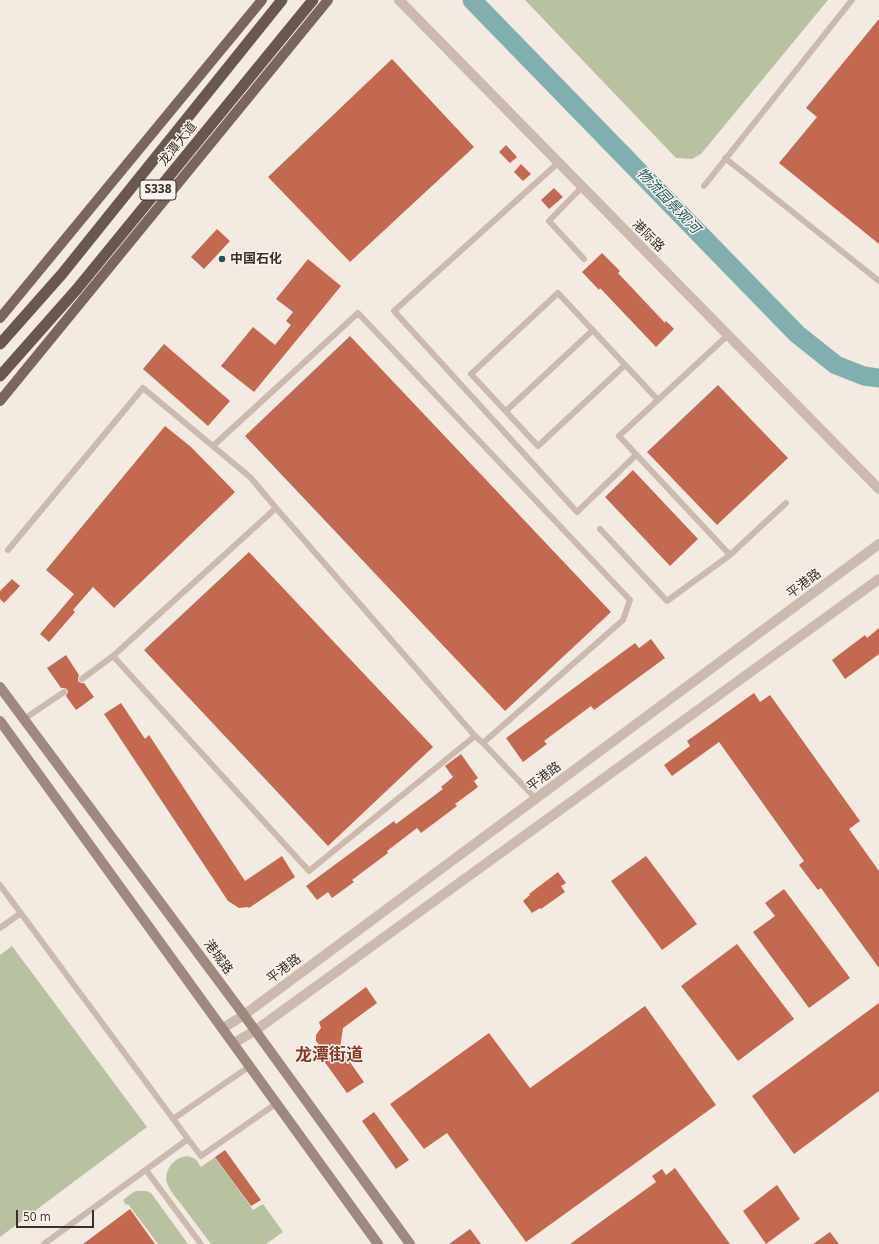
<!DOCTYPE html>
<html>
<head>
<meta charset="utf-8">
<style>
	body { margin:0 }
	#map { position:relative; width:879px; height:1244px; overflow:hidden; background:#f3eae1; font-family:"Open Sans",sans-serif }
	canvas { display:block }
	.scale { position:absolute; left:16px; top:1210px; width:78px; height:18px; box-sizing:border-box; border:2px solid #3a302b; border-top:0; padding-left:5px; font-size:12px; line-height:14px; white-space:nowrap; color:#3a302b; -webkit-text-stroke:3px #faf4ee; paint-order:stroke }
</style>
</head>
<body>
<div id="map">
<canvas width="879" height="1244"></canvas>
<div class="scale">50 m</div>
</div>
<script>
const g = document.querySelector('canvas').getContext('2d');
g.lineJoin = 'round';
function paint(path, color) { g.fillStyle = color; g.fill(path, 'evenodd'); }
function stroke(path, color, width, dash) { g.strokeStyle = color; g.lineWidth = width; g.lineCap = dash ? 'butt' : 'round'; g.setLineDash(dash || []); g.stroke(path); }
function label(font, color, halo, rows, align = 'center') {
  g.font = font + ' "Open Sans","Noto Sans SC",sans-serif'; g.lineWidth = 3; g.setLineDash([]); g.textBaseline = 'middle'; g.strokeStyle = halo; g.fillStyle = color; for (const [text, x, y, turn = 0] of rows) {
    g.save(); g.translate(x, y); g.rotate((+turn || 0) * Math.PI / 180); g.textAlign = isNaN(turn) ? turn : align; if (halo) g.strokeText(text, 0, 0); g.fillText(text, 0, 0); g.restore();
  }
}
paint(new Path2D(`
	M525,0H828L701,154L692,159L676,158Z
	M12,946L147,1127L0,1237V955Z
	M215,1157L253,1210L263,1204L283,1232L266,1244H211C201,1231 191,1217 181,1204C176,1198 170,1191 167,1183C162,1169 181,1149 195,1159C198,1161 199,1165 201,1167Z
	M136,1191H146L151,1193L188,1244H158L128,1204L126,1205L123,1200L132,1193Z`), '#b8c2a1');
stroke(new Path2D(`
	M472,0L797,334L836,365L864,376L879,378`), '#81afaf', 19);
paint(new Path2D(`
	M879,19V244L779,163L817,117L806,108Z
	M392,59L474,147L350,262L268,177Z
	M506,145L517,157L510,163L499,152Z
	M521,164L531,174L523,181L514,172Z
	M554,188L563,197L549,209L541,200Z
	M217,229L230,241L204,269L191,257Z
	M602,253L620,271L618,273L665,323L666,321L674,329L656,347L600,288L599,290L582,272Z
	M308,259L341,286L254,392L221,366L253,327L275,345L291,325L286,321L293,312L276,299Z
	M350,336L611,612L505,711L245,436Z
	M164,344L230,401L208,426L143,369Z
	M718,385L788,458L717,525L647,452Z
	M165,426L191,447L235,492L114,608L93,587L73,610L75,612L49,642L40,634L74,594L46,570Z
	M633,470L698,539L670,566L605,497Z
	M249,552L433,747L328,846L144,650Z
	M12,579L20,586L4,603L0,599V591Z
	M879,628V654L845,679L832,660L865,635L867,638Z
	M651,639L665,658L594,710L591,706L544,741L547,744L523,762L506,738L635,643L639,648Z
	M66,655L79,675L78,678V681L81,683H84L94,697L76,710L66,696L68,692L67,689L64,688H61L47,668Z
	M754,693L760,702L770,695L860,821L849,829L879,871V968L821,888L818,890L799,865L804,861L719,742L672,776L664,765L690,746L687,741Z
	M121,703L145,739L149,735L245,881L282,856L295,877L249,908L248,907L239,908L228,901L104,714Z
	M461,754L478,778L474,781L478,787L455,804L457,806L421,833L417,828L387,851L388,853L352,880L354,882L332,898L328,892L317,900L306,886L394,821L396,824L443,789L441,787L453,777L445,766Z
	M646,856L697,924L662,950L611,881Z
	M558,872L566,883L561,886L565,892L541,909L540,908L532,913L523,901L530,895L529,894Z
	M784,889L850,978L809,1008L753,932L775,916L765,903Z
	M737,944L794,1019L738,1061L681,986Z
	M366,987L377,1003L343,1028L340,1048L364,1082L347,1093L316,1050L320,1046L316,1041V1035L321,1028L319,1022Z
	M879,1003V1091L794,1154L752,1096Z
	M645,1006L716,1105L526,1242L447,1133L424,1149L390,1104L489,1033L530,1088Z
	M374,1112L409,1160L396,1169L362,1121Z
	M225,1150L261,1200L251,1206L215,1157Z
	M675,1168L730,1244H570L656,1182L652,1176L662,1169L666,1175Z
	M777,1185L800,1219L766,1244L743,1211Z
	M130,1209L155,1244H83Z
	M470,1229L481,1244H449Z
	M830,1232L839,1244H813Z`), '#c26950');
stroke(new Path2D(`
	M725,158L879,281
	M558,163L394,311L577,512L636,455
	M704,186L852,0
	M582,187L549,221L584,259
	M728,335L619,436L730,555
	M625,365L538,446L471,374L558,293L658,400
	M506,411L593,330
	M213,446L358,313L630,600L623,620L483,743
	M600,529L667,601L730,555L786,503
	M8,550L143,388L250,477L276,508
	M113,656L309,871L475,736
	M82,679L113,656L276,508L475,736L483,743L536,799
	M24,719L64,692
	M0,885L188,1139L44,1244
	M0,928L21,913
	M173,1119L250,1066
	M188,1139L201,1156L277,1103
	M146,1170L201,1244`), '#cbbaad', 6);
stroke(new Path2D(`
	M399,0L879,489
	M223,1028L244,1015L879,544
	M234,1043L256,1030L879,579`), '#cbbaad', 10);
stroke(new Path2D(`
	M0,687L244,1015L410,1244
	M0,721L378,1244`), '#9f897e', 10);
stroke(new Path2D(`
	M0,318L262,0
	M0,401L328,0`), '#7b665d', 10);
stroke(new Path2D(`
	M0,344L62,274L282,0
	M0,376L77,289L313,0`), '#6a5850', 11);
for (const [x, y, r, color] of [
	[222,259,4,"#22585a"]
]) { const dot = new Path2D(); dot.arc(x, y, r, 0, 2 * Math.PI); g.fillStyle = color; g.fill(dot); stroke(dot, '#faf4ee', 1.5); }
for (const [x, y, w] of [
	[158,190,36]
]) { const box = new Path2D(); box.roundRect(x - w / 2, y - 10, w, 20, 3); g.fillStyle = '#faf4ee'; g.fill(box); stroke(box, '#3a302b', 1); }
label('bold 12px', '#3a302b', null, [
	["S338",158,190]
]);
label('13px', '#3a302b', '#faf4ee', [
	["龙潭大道",178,144,-51],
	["港际路",648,236,45],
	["平港路",804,584,-37],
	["平港路",544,777,-37],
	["港城路",218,957,54],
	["平港路",284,969,-37]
]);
label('bold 13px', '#3a302b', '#faf4ee', [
	["中国石化",230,259]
], 'left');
label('italic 14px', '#22585a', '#faf4ee', [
	["物流园景观河",668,201,46]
]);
label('bold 17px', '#863b27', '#faf4ee', [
	["龙潭街道",329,1055]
]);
</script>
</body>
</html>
